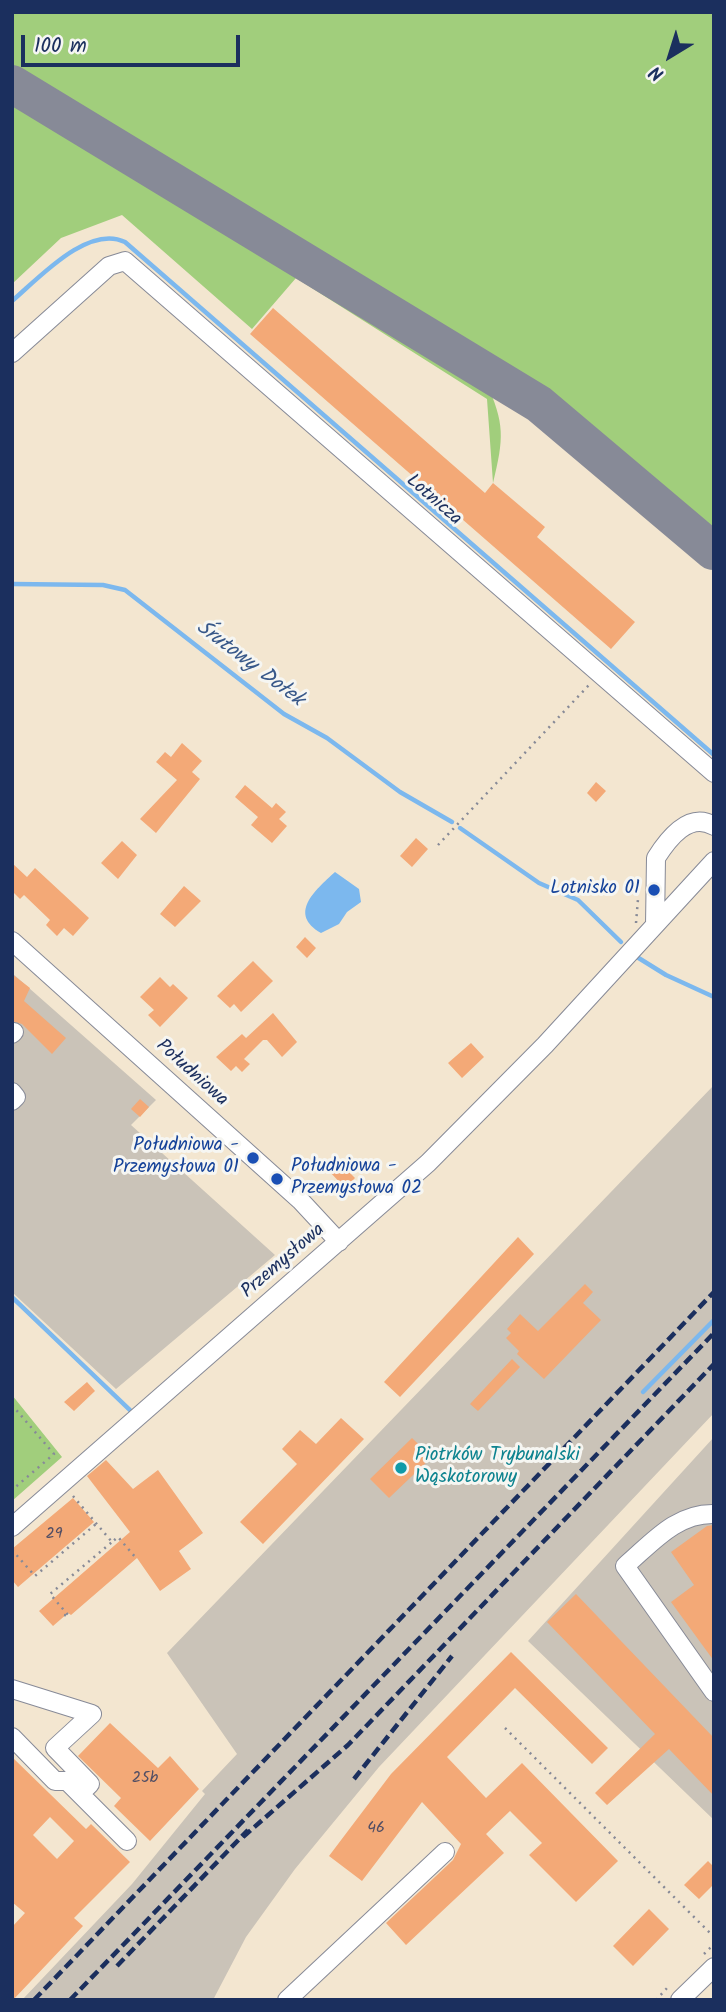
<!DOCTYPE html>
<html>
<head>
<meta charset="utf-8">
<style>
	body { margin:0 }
	#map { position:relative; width:726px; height:2012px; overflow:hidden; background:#f3e6d0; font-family:Kalam,sans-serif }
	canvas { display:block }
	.frame { position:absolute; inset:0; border:14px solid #1b2f5e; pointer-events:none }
	.north { position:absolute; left:635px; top:21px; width:70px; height:70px; -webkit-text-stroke:5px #f6f6f2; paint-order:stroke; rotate:218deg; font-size:19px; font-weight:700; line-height:28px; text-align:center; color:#1b2f5e }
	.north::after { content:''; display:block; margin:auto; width:24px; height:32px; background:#1b2f5e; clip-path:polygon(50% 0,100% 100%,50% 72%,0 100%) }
	.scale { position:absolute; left:21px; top:35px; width:219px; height:32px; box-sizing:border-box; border:4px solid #1b2f5e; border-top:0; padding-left:9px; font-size:21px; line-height:24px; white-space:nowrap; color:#1b2f5e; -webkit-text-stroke:5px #f6f6f2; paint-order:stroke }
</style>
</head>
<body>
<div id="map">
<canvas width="726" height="2012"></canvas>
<div class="frame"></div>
<div class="north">N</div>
<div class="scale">100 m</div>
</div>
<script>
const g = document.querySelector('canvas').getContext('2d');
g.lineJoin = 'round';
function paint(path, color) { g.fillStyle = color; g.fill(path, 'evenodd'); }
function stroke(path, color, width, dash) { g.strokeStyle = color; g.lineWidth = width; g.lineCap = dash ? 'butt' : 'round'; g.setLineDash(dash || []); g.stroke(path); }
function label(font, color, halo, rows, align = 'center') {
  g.font = font + ' Kalam,sans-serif'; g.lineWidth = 6; g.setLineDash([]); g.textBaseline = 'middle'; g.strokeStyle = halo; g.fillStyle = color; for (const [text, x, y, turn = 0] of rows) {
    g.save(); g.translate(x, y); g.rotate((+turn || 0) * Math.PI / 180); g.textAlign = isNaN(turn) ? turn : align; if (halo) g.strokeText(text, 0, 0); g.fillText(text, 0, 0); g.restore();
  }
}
paint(new Path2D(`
	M12,973L156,1100L131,1125L275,1255L116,1389L12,1292Z
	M714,1085V1413L379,1767L295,1869L246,1937L213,2000H22L132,1884L205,1794L202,1791L237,1754L167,1653Z
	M714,1437V1820L528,1641Z`), '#cac3b8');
paint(new Path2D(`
	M12,12H714V542L544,398L12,76Z
	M12,102L222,229L486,382C505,424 504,438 493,483L487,399L296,278L252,329L122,215L61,238L12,284Z
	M12,1395L62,1457L12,1501Z`), '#a1ce7c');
paint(new Path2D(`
	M335,872L359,889L361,902L347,912L339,924L321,933C288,914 314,891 335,872Z`), '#7cb8ee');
stroke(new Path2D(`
	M12,301C39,278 88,224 125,242L714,755
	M12,584L103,585L125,590L284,714L327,738L400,792L452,822
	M460,828L539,883L578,900L621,942
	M637,957L666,975L714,997
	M12,1297L130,1410
	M643,1392L714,1320`), '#7cb8ee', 4.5);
stroke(new Path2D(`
	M12,84L539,404L713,551`), '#878a97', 38);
paint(new Path2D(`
	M273,308L485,493L493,483L545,527L537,537L635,622L611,649L250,334Z
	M182,743L202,761L192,772L200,779L156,833L140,819L177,780L156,762L165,752L171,757Z
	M596,782L606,791L596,802L587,793Z
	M245,785L272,808L276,803L286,812L279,819L287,826L272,843L251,825L258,817L235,797Z
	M416,838L428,849L412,867L400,856Z
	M122,841L137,855L118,879L101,863Z
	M12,863L27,877L35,868L89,918L73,936L64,928L57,936L46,925L50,920L24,895L20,899L12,891Z
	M184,886L201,901L175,927L160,914Z
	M305,937L316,948L307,958L296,947Z
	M253,961L273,981L241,1012L234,1004L230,1008L217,996Z
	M12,974L30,988L24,1001L66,1038L52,1054L22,1024L12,1021Z
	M160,977L170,987L173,984L188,998L160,1027L148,1015L154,1010L140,997Z
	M273,1013L297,1042L282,1057L267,1040H263L244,1059L250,1064L242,1072L236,1066L231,1071L216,1057L242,1034L246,1038Z
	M471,1043L484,1057L462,1078L448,1063Z
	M140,1099L149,1107L140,1117L131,1109Z
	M339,1162L355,1178L345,1188L329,1171Z
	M518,1237L534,1254L400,1397L384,1382Z
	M585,1284L593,1292L583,1303L601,1320L544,1379L517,1354L519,1351L506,1338L511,1333L507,1329L520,1314L538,1331Z
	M512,1359L520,1367L478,1411L470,1404Z
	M87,1382L95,1391L74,1411L64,1402Z
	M341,1418L364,1439L263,1544L240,1522L297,1464L282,1449L300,1430L316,1444Z
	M412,1438L432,1457L389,1498L370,1479Z
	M106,1460L133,1489L158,1470L203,1533L179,1551L191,1569L160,1591L137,1558L71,1615L68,1613L53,1626L39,1611L130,1532L87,1476Z
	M73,1498L94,1522L18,1587L12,1580V1549Z
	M714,1525V1661L671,1602L694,1585L671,1552L707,1526Z
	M576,1594L714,1738V1796L669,1749L607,1805L595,1793L655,1734L547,1622Z
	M511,1652L608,1748L592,1764L515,1688L447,1757L486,1798L522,1763L618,1861L576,1902L529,1855L542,1843L510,1811L486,1834L504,1853L406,1945L386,1923L453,1860L461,1844L422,1802L362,1881L329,1856L391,1774Z
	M110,1723L158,1768L170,1756L199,1789L150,1841L114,1806L121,1798L78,1756Z
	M12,1757L86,1829L91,1824L130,1862L74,1918L83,1926L13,2000L12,1927L25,1913L12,1902ZM50,1817L74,1841L57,1859L33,1835Z
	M708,1861L714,1867V1884L699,1899L684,1885Z
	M649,1909L669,1929L633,1966L613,1946Z`), '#f3a977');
const minor = new Path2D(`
	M12,353L109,266L125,261L714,773
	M655,925L656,858C668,839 689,811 714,826
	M12,941L300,1200L339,1242
	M12,1034L14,1032
	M12,1092L16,1097L12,1101
	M714,1514C676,1513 652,1543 625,1566L714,1692
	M12,1527L428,1163L545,1045L714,861
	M12,1689L92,1714L55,1748L90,1784L80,1794
	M12,1737L55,1781H67L127,1841
	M287,2000L445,1852
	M680,2000L714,1967`);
stroke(minor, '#878a97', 20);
stroke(new Path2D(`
	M438,845L589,685
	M636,923L638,899
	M12,1405L54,1454L12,1490
	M73,1496L112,1542L118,1537L136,1558
	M12,1550L35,1576L96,1524
	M64,1615L69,1616L50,1594L112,1542
	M505,1728L714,1937
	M704,1954L714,1944
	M656,2000L668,1987`), '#878a97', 2.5, [2, 5]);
stroke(minor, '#fff', 18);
stroke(new Path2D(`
	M354,1779L452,1656
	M243,1837L348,1745L714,1364
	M117,1966L248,1830
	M34,2000L714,1292
	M70,2000L714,1333`), '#1b2f5e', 4.5, [10, 5]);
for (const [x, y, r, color] of [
	[654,890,7,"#1a4fb4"],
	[253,1158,7,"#1a4fb4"],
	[277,1179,7,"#1a4fb4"],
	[401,1468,7,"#0f9aa8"]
]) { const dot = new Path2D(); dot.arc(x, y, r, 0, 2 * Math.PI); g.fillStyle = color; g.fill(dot); stroke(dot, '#f6f6f2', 2.5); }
label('16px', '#514e64', null, [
	["29",54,1535],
	["25b",145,1779],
	["46",376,1829]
]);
label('19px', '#1b2f5e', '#f6f6f2', [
	["Lotnicza",433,501,41],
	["Południowa",191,1074,42],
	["Przemysłowa",284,1262,-41]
]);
label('19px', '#164399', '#f6f6f2', [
	["Lotnisko 01",640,890],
	["Południowa -",239,1147],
	["Przemysłowa 01",239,1169],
	["Południowa -",291,1168,"left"],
	["Przemysłowa 02",291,1190,"left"]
], 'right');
label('19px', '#0d838f', '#f6f6f2', [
	["Piotrków Trybunalski",415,1457],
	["Wąskotorowy",415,1479]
], 'left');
label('italic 21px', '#385889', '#f6f6f2', [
	["Śrutowy Dołek",249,665,37]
]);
</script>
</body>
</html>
